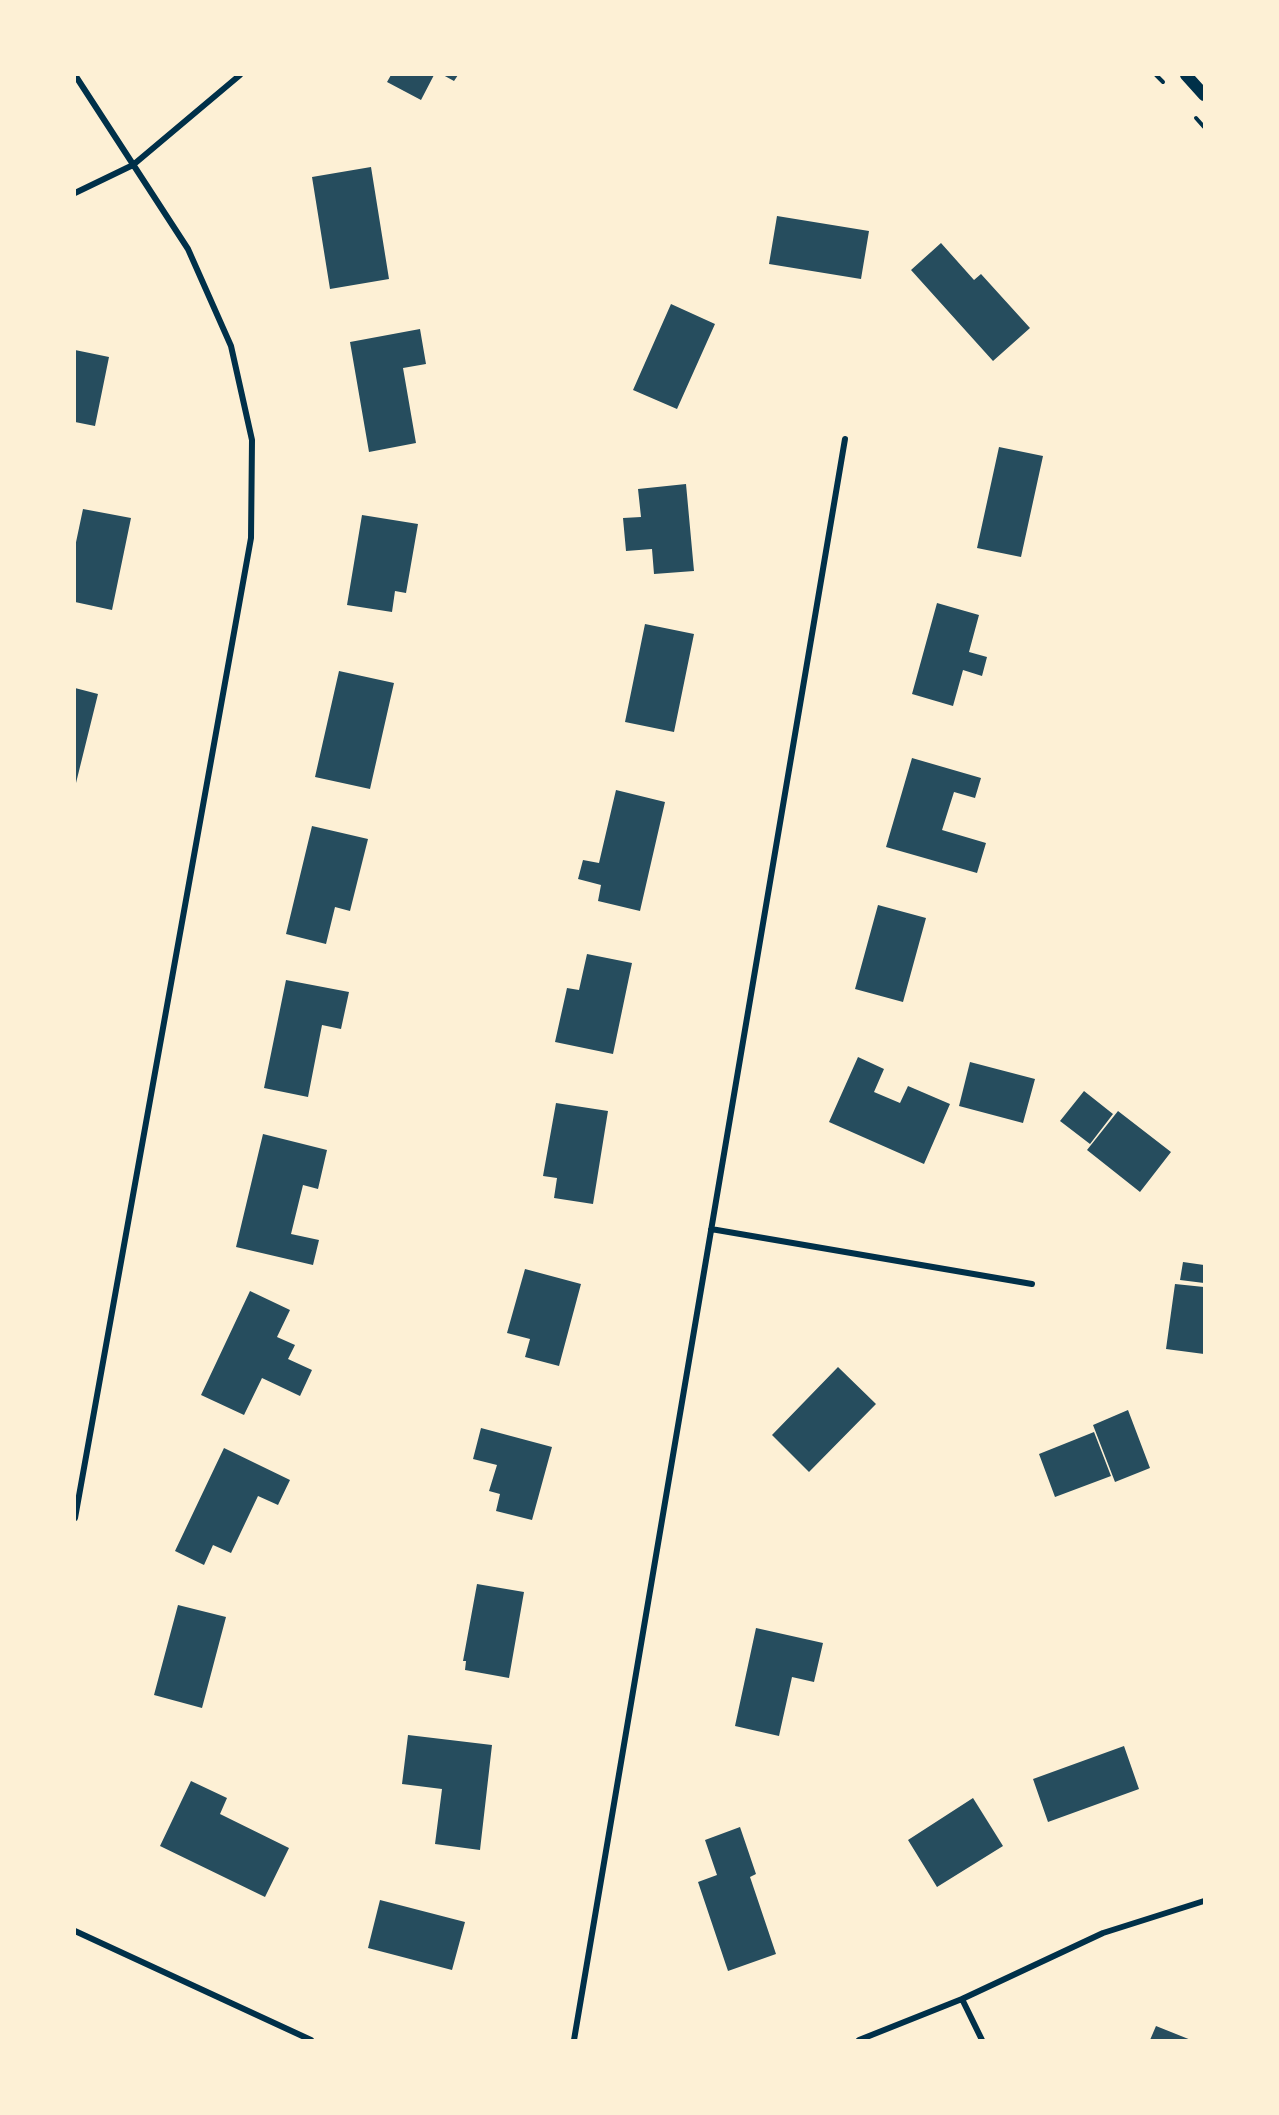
<!DOCTYPE html>
<html>
<head>
<meta charset="utf-8">
<style>
	body { margin:0 }
	#map { position:relative; width:1279px; height:2115px; overflow:hidden; background:#fdf0d5; font-family:"PT Serif",serif }
	canvas { display:block }
	.frame { position:absolute; inset:0; border:76px solid #fdf0d5; pointer-events:none }
</style>
</head>
<body>
<div id="map">
<canvas width="1279" height="2115"></canvas>
<div class="frame"></div>
</div>
<script>
const g = document.querySelector('canvas').getContext('2d');
g.lineJoin = 'round';
function paint(path, color) { g.fillStyle = color; g.fill(path, 'evenodd'); }
function stroke(path, color, width, dash) { g.strokeStyle = color; g.lineWidth = width; g.lineCap = dash ? 'butt' : 'round'; g.setLineDash(dash || []); g.stroke(path); }
paint(new Path2D(`
	M391,75H434L421,100L387,82Z
	M443,75H458L454,81Z
	M371,167L389,279L330,289L312,177Z
	M777,216L869,231L861,279L769,264Z
	M941,243L974,280L981,274L1030,328L993,361L911,270Z
	M671,304L715,324L677,409L633,390Z
	M420,329L426,364L403,368L416,443L369,452L350,342Z
	M75,350L109,357L95,426L75,422Z
	M999,447L1043,456L1021,557L977,548Z
	M686,484L694,571L654,574L652,549L626,551L623,518L641,517L638,489Z
	M83,509L131,518L112,610L75,602V547Z
	M362,515L418,524L406,593L395,591L392,612L347,605Z
	M937,603L979,615L969,652L987,657L982,676L963,670L953,706L912,694Z
	M645,624L694,634L674,732L625,722Z
	M339,671L394,683L370,789L315,777Z
	M75,688L98,694L76,783H75Z
	M912,758L981,778L975,798L954,792L942,830L986,843L977,873L886,847Z
	M616,790L665,802L640,911L598,901L601,885L578,879L583,860L599,863Z
	M312,826L368,839L350,911L335,907L326,944L286,934Z
	M878,905L926,918L903,1002L855,989Z
	M587,954L632,963L613,1054L555,1042L567,988L579,990Z
	M286,980L349,992L341,1029L322,1025L308,1097L264,1088Z
	M858,1057L884,1069L874,1092L900,1103L908,1086L950,1104L924,1164L829,1122Z
	M970,1062L1035,1079L1023,1123L959,1106Z
	M1084,1091L1113,1114L1090,1144L1060,1121Z
	M556,1103L608,1111L593,1204L554,1198L557,1178L543,1176Z
	M1118,1111L1171,1152L1140,1192L1087,1150Z
	M263,1134L327,1150L318,1189L303,1185L291,1234L319,1240L313,1265L236,1247Z
	M1183,1262L1204,1265V1283L1180,1280Z
	M525,1269L581,1284L559,1366L525,1357L530,1339L507,1333Z
	M1175,1284L1204,1287V1354L1166,1349Z
	M250,1291L290,1310L277,1337L295,1345L288,1359L312,1370L300,1396L262,1378L244,1415L201,1395Z
	M838,1367L876,1404L809,1472L772,1435Z
	M1128,1410L1150,1468L1115,1482L1093,1425Z
	M481,1428L552,1447L532,1520L496,1511L500,1494L489,1491L497,1465L473,1459Z
	M1094,1432L1111,1476L1055,1497L1039,1454Z
	M224,1448L290,1480L278,1505L258,1496L231,1553L213,1545L204,1565L175,1551Z
	M477,1584L524,1592L509,1678L465,1670L466,1661H463Z
	M178,1605L226,1617L202,1708L154,1695Z
	M756,1628L823,1643L814,1682L792,1677L779,1736L735,1726Z
	M408,1735L492,1745L480,1850L435,1844L442,1789L402,1784Z
	M1124,1746L1139,1789L1048,1822L1033,1779Z
	M191,1781L227,1798L220,1814L289,1848L265,1897L160,1846Z
	M973,1798L1003,1846L937,1887L908,1840Z
	M740,1827L756,1874L750,1877L776,1954L728,1971L698,1882L717,1875L705,1840Z
	M380,1900L465,1922L452,1970L368,1948Z
	M1156,2026L1191,2040H1150Z`), '#264d5e');
stroke(new Path2D(`
	M1156,75L1163,82
	M1196,118L1204,127`), '#003049', 4);
stroke(new Path2D(`
	M75,75L188,249L231,346L252,440L251,538L75,1518
	M75,193L133,165L240,75
	M711,1229L1032,1284
	M75,1931L311,2040
	M962,1999L982,2040
	M574,2040L845,439
	M859,2040L962,1999L1103,1933L1204,1901`), '#003049', 6);
stroke(new Path2D(`
	M1186,75L1204,95`), '#003049', 12);
</script>
</body>
</html>
